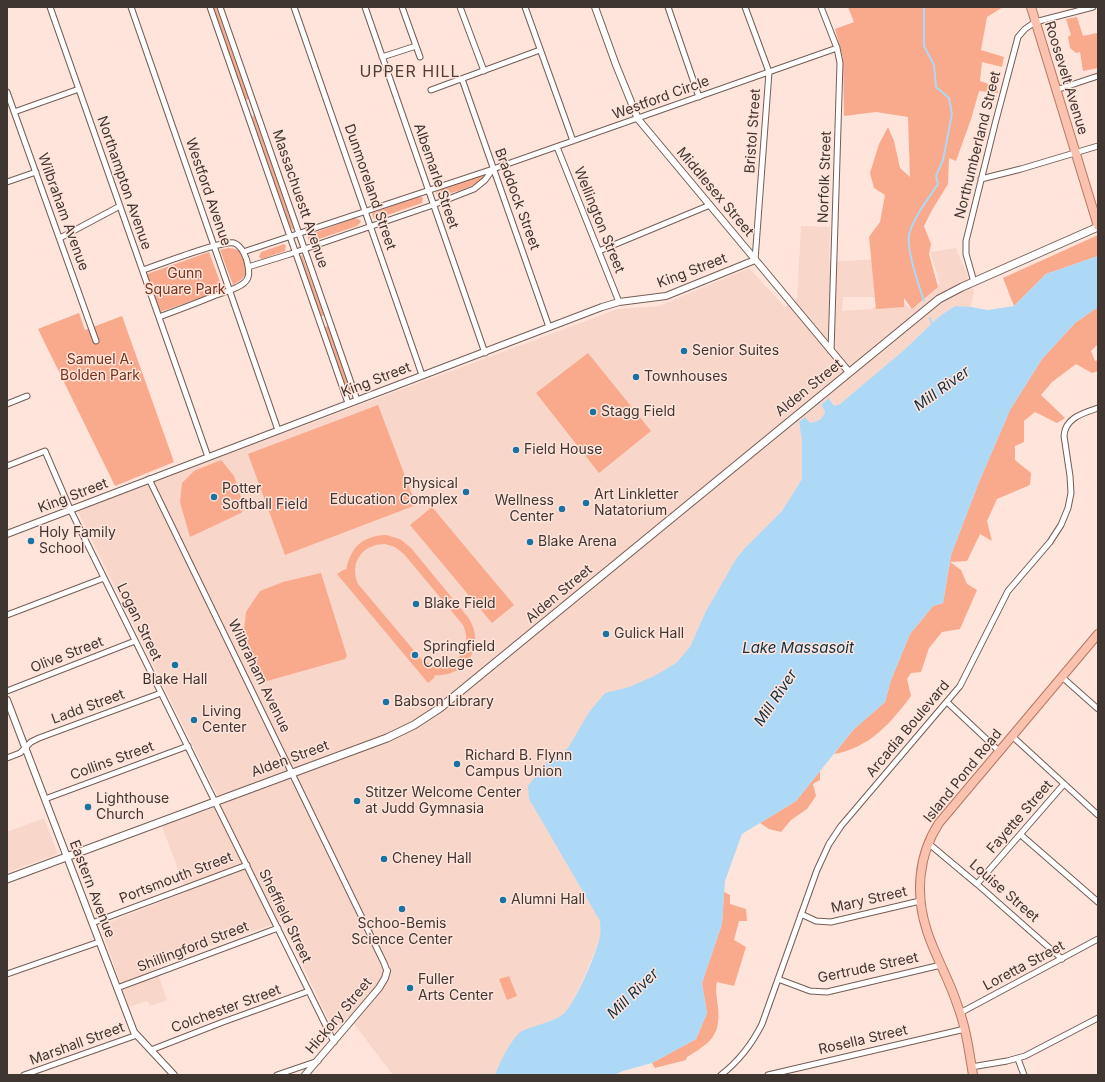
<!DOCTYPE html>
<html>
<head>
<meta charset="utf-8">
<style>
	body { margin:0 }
	#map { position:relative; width:1105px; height:1082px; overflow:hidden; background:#ffe4db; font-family:Inter,sans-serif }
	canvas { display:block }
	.frame { position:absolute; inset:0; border:8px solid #3f3531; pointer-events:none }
</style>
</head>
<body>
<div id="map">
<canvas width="1105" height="1082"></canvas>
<div class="frame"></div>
</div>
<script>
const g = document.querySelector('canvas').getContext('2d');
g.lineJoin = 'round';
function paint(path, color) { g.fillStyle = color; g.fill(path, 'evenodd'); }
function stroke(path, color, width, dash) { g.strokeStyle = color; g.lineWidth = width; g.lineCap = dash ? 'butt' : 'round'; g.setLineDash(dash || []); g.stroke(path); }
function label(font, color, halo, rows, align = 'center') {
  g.font = font + ' Inter,sans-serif'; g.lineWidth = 3; g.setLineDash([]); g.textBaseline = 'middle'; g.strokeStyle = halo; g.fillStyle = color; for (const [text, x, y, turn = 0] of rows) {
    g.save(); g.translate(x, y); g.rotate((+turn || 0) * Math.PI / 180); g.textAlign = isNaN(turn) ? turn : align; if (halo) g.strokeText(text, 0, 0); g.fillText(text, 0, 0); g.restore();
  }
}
paint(new Path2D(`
	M801,226L830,227L829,262L878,259L877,297H843L842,311L871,309L897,294L909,308L940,283L930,252L956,248L974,291L971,307L955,306L940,316L903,351L840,404L834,406L830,398L821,405L825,411L823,417L818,421L810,423L799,422L802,441V479L782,511L744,549L736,559L706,611L690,647L676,663L654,676L629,687L605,693L589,712L568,748L548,760L529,786V799L600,921L601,936L585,975L572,1003L563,1015L544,1024L499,1065L495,1075H393L348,1016L334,1032L282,921L155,965L167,1000L150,1006L147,1001L129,1007L100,926L186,892L162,826L222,805L77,510L618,309L659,306L749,268L785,307L797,298Z
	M44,818L58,854L8,872L7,832Z`), '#f8d6ca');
paint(new Path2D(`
	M213,7H216L248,97V100L245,99Z
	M848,7H1003L987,17L981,50L1004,57L1002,67L982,62L980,81L997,87L998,93L979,91L971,119L956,161L949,158L948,184L932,210L924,226L931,244L929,254L938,287L912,309L904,298V307L876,309L869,237L880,222L885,195L874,188L870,173L879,144L888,127L894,141L900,168L910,177L908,117L876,112L844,116L843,58L835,29L854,22Z
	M1077,17L1083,36L1097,33L1098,68L1083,71L1080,52L1076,53L1070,48L1068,37L1071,35L1066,19Z
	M254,115L293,227L294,229L293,230L290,227L252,117Z
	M487,173C481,186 454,192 441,196L436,194L438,189Z
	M419,196L423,198L422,203L376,219L373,218L372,213L375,212Z
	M355,218L360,220L361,222L357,226L313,241H309L308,238V236L311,234Z
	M1098,235V256L1046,274L1014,306L1003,278Z
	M284,244L286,246L285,251L262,259L259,257L261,252Z
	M228,248C258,250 255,274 233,285L220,250Z
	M209,252L223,290L160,312L147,274Z
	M302,255L324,315L323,316H321L300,257Z
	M1098,307V344L1091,351L1095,361L1098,360V371L1092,373L1076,364L1052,382L1041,395L1065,418L1057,423L1035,412L1024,421V442L1015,446V460L1031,473L1030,485L997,499L987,521L992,541L980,534L967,561L950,562L961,570L967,584L977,590L960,629L942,632L929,648L921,672L911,673L907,679L911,696C891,723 869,748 834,754L853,730L885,702L891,680L910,634L933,606L943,603L951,555L979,482L1010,410L1042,359L1075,323Z
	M79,313L85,330L122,316L174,462L115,486L38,329Z
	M328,326L351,392L350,393H348L325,327Z
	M588,353L651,431L599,473L536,393Z
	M378,405L416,505L285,555L248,454Z
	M221,460L234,476L245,509L241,513L190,537L180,502L182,483L194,471Z
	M432,507L514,605L492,623L410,525Z
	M386,535L400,539L411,548L467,616C487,642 468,678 434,675L435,677L428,683L337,574L345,569L346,570C351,547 362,536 386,535ZM385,544L395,547L404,554L463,625C476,653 447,677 422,660L358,584C349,563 362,544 385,544Z
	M321,573L347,656L345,659L260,683L250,659L244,631L246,612L260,591L283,582Z
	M820,771V780L813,784L816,796L807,809L791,820L781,832L769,829L760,823L796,801Z
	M724,892L730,895V904L746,909L747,921H739L734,940L746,947L734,986L717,982C715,990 717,998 718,1007C721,1036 710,1043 687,1057L686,1060L655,1068L652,1063L696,1039L707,1013L702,983L722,924Z
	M509,976L517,996L507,1000L499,979Z`), '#f9a98c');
paint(new Path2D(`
	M1098,256V307L1075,323L1042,359L1010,410L979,482L951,555L943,603L933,606L910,634L891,680L885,702L853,730L796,801L742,834L725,881L722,924L702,983L707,1013L696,1039L652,1063L623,1071L614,1075H495C499,1064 512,1037 522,1031C535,1025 550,1023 562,1015C573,1009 598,950 600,936C601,931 600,925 600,921L529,799L528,786L548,760L568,748L589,712L605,693L629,687L654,676L676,663L690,647L706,611L736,559L744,549L782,511L802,479V441L799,422L805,417L810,423C818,421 823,420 825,411L821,405L829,398L834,406L840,404L903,351L940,316L955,306L971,307L988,310L1014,306L1046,274Z`), '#add9f7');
stroke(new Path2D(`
	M924,301C919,286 906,250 909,235C913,218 928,199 938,184L936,176L943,160L952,114L949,98L936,87L934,65L924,46V7
	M930,318L932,324`), '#add9f7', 2);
const minor = new Path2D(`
	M50,7L208,457
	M131,7L278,430
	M210,7L348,403
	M220,7L357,400
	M294,7L422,375
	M365,7L485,353
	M402,7L420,57
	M460,7L484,71
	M525,7L573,141
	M668,7L699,97
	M745,7L769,72L755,260
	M821,7L837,48L840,63L831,351
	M382,57L416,46
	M462,79L549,327
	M431,90L540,50
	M1056,90L1098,76
	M7,92L96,341
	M14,112L79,89
	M557,147L619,302
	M981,179L1021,169L1098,146
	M7,182L36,172
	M60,238L120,206
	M599,251L710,205
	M243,252L493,169L837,48
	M248,267L290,254L433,205L474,189L485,180L493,169
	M143,270C158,265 222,240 234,243C242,246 247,258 248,266C249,272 250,278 244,283C237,289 225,292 216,295C197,303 178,310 159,317
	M974,282L966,254V241L995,124L1018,37L1025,29L1035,22L1093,7
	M7,404L27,396
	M7,466L45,451L70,509L334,1042
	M149,479L384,963L387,971
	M7,615L104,578
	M1062,677L1098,709
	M7,691L135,641
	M947,702L999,751
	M1012,736L1098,815
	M7,758L20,753L31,742L39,738L161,693
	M45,799L188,746
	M1021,835L1098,902
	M928,843L977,884L1062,959
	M977,884L1064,784
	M801,914L816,921L831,922L920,901
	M92,923L247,865
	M7,974L99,942
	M778,979L810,991L827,992L941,965
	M117,988L278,928
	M960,1013L1098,939
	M151,1050L223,1022L309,991
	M1018,1059L1024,1075
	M971,1067L1007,1061L1025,1056L1098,1018
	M24,1075L137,1035
	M277,1075L318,1061
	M721,1075C739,1061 752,1044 762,1024L817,870L829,844L841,826L960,686L1008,591L1050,542L1061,525L1068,508L1071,493L1070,476L1064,436C1065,418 1083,413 1098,408
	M768,1075L965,1029`);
const tertiary = new Path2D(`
	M595,7L616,65L638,119L849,372
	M7,534L602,307L619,302L666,296L755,260
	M7,700L134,1032L174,1075
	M305,1075L379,988L385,978L387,971`);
const secondary = new Path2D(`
	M7,879L387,738L414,725L440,708L939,299L962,287L1098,227`);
const primary = new Path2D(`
	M1031,7L1098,226
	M973,1075C969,1051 966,1027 957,1004C949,979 935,956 927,931C915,895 918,855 939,823L1098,634`);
stroke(minor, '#735d55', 7);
stroke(tertiary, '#735d55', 8);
stroke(secondary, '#735d55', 9);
stroke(primary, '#b77760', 10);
stroke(minor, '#fff', 5);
stroke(tertiary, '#fff', 6);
stroke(secondary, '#fff', 7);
stroke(primary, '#fbc3af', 8);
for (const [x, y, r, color] of [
	[684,351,4,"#1973a2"],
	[636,377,4,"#1973a2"],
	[593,412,4,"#1973a2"],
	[516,450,4,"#1973a2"],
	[466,492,4,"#1973a2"],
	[214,497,4,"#1973a2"],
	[586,503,4,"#1973a2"],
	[562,509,4,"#1973a2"],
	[31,541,4,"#1973a2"],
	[530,542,4,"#1973a2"],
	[416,604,4,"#1973a2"],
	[606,634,4,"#1973a2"],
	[415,655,4,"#1973a2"],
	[175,665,4,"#1973a2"],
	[386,702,4,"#1973a2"],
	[194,720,4,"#1973a2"],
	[457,764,4,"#1973a2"],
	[357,801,4,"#1973a2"],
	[88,807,4,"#1973a2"],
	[384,859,4,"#1973a2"],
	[503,900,4,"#1973a2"],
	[402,909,4,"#1973a2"],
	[410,988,4,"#1973a2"]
]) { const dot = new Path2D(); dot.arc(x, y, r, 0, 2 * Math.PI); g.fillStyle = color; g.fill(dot); stroke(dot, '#ffe4db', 1.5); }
label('14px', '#3f3531', '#ffe4db', [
	["Roosevelt Avenue",1066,78,73],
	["Westford Circle",661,98,-20],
	["Bristol Street",753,131,-86],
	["Northumberland Street",978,145,-76],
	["Albemarle Street",436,176,71],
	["Norfolk Street",825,177,-88],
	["Northampton Avenue",124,183,71],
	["Dunmoreland Street",370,187,71],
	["Westford Avenue",208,192,71],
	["Middlesex Street",715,192,50],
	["Massachuestt Avenue",300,199,71],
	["Braddock Street",517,199,70],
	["Wilbraham Avenue",63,212,70],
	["Wellington Street",599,220,68],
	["King Street",692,271,-21],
	["King Street",376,380,-21],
	["Alden Street",809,388,-39],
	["King Street",73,496,-21],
	["Alden Street",559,594,-40],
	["Logan Street",139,622,64],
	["Olive Street",67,655,-21],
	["Wilbraham Avenue",259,676,64],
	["Ladd Street",88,707,-20],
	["Arcadia Boulevard",908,729,-50],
	["Alden Street",290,759,-20],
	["Collins Street",112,761,-20],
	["Island Pond Road",963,776,-51],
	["Fayette Street",1020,817,-49],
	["Portsmouth Street",176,878,-21],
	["Eastern Avenue",92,889,69],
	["Louise Street",1004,891,41],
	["Mary Street",869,900,-13],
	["Sheffield Street",285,916,64],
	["Shillingford Street",193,947,-21],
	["Loretta Street",1024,966,-28],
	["Gertrude Street",868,968,-12],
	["Colchester Street",226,1009,-20],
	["Hickory Street",339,1016,-50],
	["Rosella Street",863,1040,-13],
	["Marshall Street",77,1044,-20]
]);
label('14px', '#783115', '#ffe4db', [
	["Gunn",185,274],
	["Square Park",185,290],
	["Samuel A.",100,360],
	["Bolden Park",100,376]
]);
label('14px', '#3f3531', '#ffe4db', [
	["Senior Suites",692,351],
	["Townhouses",644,377],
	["Stagg Field",601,412],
	["Field House",524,450],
	["Physical",458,484,"right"],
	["Education Complex",458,500,"right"],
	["Potter",222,489],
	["Softball Field",222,505],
	["Art Linkletter",594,495],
	["Natatorium",594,511],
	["Wellness",554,501,"right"],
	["Center",554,517,"right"],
	["Holy Family",39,533],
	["School",39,549],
	["Blake Arena",538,542],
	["Blake Field",424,604],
	["Gulick Hall",614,634],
	["Springfield",423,647],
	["College",423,663],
	["Blake Hall",175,680,"center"],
	["Babson Library",394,702],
	["Living",202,712],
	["Center",202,728],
	["Richard B. Flynn",465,756],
	["Campus Union",465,772],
	["Stitzer Welcome Center",365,793],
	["at Judd Gymnasia",365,809],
	["Lighthouse",96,799],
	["Church",96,815],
	["Cheney Hall",392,859],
	["Alumni Hall",511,900],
	["Schoo-Bemis",402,924,"center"],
	["Science Center",402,940,"center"],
	["Fuller",418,980],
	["Arts Center",418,996]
], 'left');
label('italic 15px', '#0d3044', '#ffe4db', [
	["Mill River",942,389,-36],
	["Lake Massasoit",798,648],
	["Mill River",776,698,-56],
	["Mill River",633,994,-44]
]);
g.letterSpacing = '1px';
label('16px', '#513d36', '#ffe4db', [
	["UPPER HILL",410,72]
]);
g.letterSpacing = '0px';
</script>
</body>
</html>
